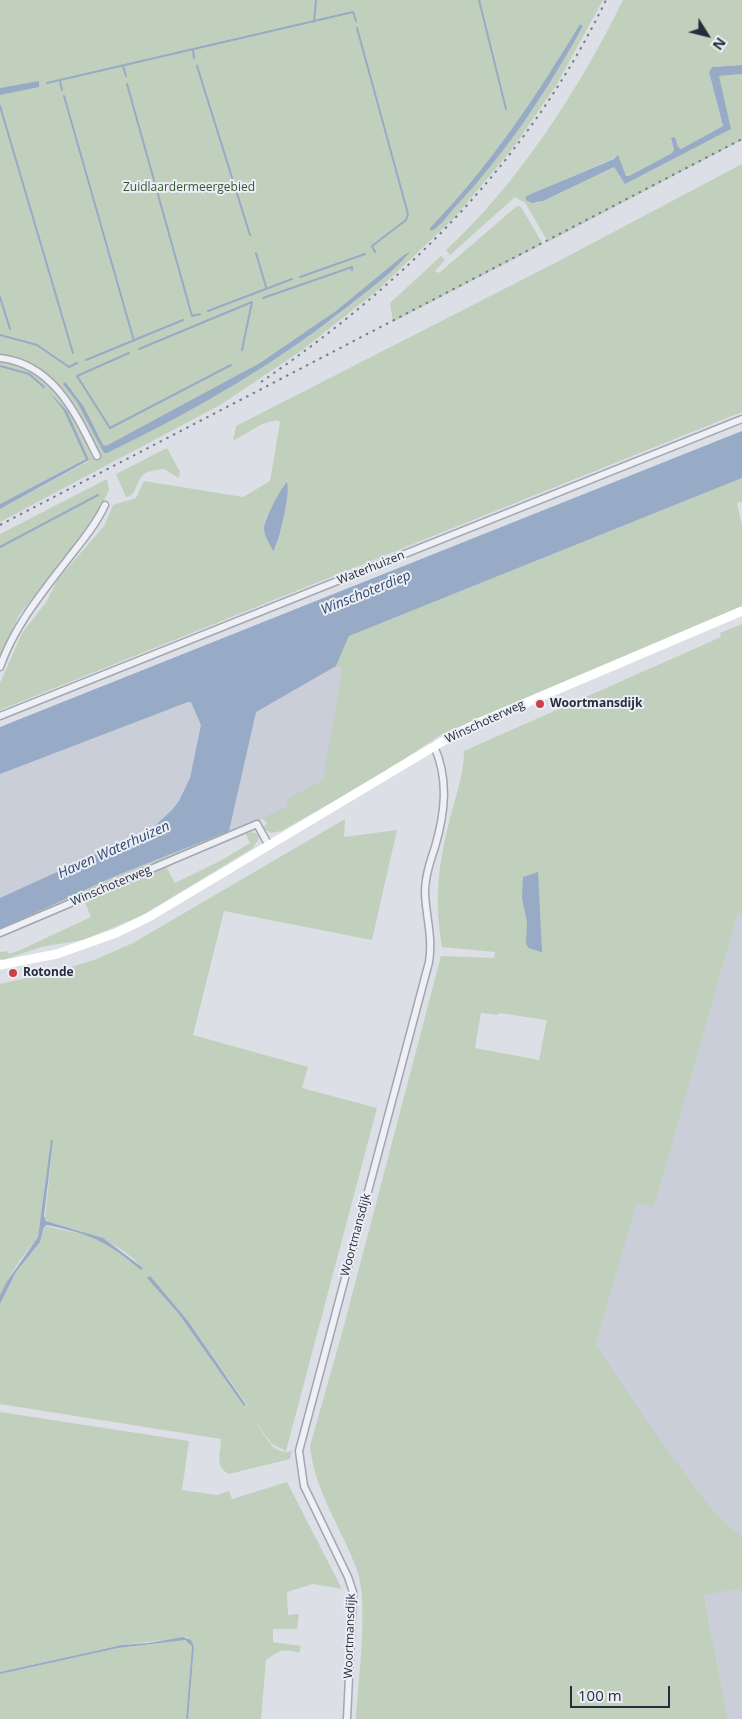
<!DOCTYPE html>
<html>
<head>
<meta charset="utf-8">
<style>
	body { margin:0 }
	#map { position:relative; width:742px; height:1719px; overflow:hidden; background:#dcdfe6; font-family:"Open Sans",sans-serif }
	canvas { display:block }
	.north { position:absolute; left:682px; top:10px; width:50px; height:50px; -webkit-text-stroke:4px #ebeef4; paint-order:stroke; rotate:126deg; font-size:14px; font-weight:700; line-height:20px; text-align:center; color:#262c3c }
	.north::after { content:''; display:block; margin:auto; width:18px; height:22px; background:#262c3c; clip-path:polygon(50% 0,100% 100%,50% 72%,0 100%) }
	.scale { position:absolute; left:570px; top:1686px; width:100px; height:22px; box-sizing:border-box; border:2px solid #262c3c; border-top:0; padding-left:6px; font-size:15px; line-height:18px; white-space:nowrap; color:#262c3c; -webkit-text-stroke:4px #ebeef4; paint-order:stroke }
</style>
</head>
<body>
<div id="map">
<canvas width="742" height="1719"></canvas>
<div class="north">N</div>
<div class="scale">100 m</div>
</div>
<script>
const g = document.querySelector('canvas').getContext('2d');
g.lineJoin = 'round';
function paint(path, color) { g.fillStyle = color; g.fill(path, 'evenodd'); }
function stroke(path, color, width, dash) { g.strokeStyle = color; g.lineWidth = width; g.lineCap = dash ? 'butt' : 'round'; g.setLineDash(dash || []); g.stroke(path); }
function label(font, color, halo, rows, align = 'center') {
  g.font = font + ' "Open Sans",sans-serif'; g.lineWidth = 4; g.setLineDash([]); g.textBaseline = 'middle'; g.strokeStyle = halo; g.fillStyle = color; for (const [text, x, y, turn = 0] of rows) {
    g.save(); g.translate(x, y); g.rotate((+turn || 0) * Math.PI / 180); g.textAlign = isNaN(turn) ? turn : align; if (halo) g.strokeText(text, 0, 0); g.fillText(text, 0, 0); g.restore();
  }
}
paint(new Path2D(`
	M346,657L325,790L291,807L0,930V759L109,714Z
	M738,913L742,914V1537L727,1526L704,1499L652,1431L596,1344L637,1201L654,1206Z
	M742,1588V1719H728L704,1594Z`), '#caced8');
paint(new Path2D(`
	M0,0H603L557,84L513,148L454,218L378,290L301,351L220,405L0,522V509L89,461L88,458L0,504ZM581,24L583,26C540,102 494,165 435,229L515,130ZM410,253L338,315L296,345L227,389L116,448L104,452L103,450L247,374L340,311Z
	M623,0H742V65L712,67L709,72L723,126L681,149L678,147L675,137L671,139L674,150L672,153L629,176H626L615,158L526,196L537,203L543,201L614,167L625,183L731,129L719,82V76L742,74V140L548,242L525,203L515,197L450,255L446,250C518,184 580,88 623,0Z
	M742,164V412L0,710V683L22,633L47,601L58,579L104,526L113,505L136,498L144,481L243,497L270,481L280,422L277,420L262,424L233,441L236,426L555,263ZM287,482C290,489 279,540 275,548H272C269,540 262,531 265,521C266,516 283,486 287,482Z
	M517,206L521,207L543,244L393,322L390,303L441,256L445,260L435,271L439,273Z
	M167,448L180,472L179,478L164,469C157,470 149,470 143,475C136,481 137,496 126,497L116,474Z
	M742,478V502L737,503L742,525V608L442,734L374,779L281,831L271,833L263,828L267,823L262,818L287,807V799L323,780L342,672L341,668L336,666L349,636Z
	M107,479L109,490L95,519L19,615L0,659V534Z
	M742,624V914L738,913L654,1207L637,1202L596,1344C624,1387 652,1430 683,1471C701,1495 718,1519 742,1537V1588L704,1595L728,1719H356C358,1681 369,1603 357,1570C342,1529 314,1490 310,1446L342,1333L441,956L494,958L495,952L442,947C434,897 438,867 450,818C456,795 464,774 464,751L721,637L720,633ZM481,1013L498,1015L499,1013L547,1020L539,1060L475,1048Z
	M345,819L344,837L397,830L372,940L224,911L193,1035L308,1067L302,1088L377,1108L286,1451L272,1444L250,1414L272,1446C278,1451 285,1453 292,1451L290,1459L229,1474C214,1467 221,1453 221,1439L0,1404V1304L16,1272L40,1242L45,1226L96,1237L143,1268C117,1240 84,1231 49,1222L45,1219L53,1141L46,1177L38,1237L18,1263L0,1295V984L58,971L94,960L133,943ZM148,1276L188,1321L247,1405L244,1406L178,1313L148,1278Z
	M250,823L251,825L0,931L10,923L113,877Z
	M251,832L256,833L259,838L253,848L141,916L83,940L41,947L4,960L0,959V952L7,951L9,954L18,951L91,917L84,900L166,866L175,883L222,860L250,843L246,834Z
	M0,1412L189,1441L182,1490L217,1495L229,1491L232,1499L287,1482L342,1589L313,1584L287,1592L288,1615L299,1614L297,1629H273V1642L301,1646L299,1653C281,1648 279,1651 266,1660L261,1719H188L194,1647L187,1637L122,1645L0,1672Z
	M183,1640L190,1642L192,1646L186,1719H0V1674L118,1648Z`), '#c0d0bd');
paint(new Path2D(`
	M580,24L583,26C547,91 506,153 455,207C448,215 440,227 431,231L430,228C490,166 536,97 580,24Z
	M742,65V74L719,76L731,129L625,184L614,167L543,201L532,203L526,200V196L614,159L618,155L626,176H629L672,153L674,150L671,138L675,137L678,147L681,149L723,126L709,72L712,67Z
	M39,81V87L0,95V88Z
	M410,252C395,270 375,285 356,300C281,361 194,411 107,453H104L77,402L63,384L64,382L66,383L84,407L103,445L106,446L260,363L336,311L404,255Z
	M49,392L67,411L89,460L0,509V504L86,459L64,411Z
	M742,431V478L349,636L336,666L256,712L229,831L113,877L0,929V898L92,856L142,838L172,810L179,801L190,778L201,725L191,702H188L0,774V727Z
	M287,482C291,490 279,544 273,551C270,544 264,536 264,528C264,520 280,489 287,482Z
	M538,872L542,952H541L529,948L526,944L527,922L522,898L523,877Z
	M51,1140L53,1141L44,1216L46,1221L103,1238L143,1268L141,1270C105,1240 92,1235 47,1225L44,1227L40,1242L16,1272L0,1304V1295L6,1283L38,1237Z
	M150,1276L188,1321L246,1405L244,1406L178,1313L147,1278Z
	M183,1637L191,1640L194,1647L188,1719H186L192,1646L185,1640L118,1648L0,1674V1672L122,1645L148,1643Z`), '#97aac6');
stroke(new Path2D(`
	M479,0L506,109
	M314,22L316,0
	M357,28L408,214L406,220L372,246L375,252
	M193,50L194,58
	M123,66L126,76
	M197,66L250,235
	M60,81L62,90
	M47,83L353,12L356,21
	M127,84L192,316L200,314
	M64,96L134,341
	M0,106L73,353
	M256,253L266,287
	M300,277L365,254
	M0,297L10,329
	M263,298L352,267V270
	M208,311L292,279
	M0,335L37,345L69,367L77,363
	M139,349L252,302L242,350
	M129,353L77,376L110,428L231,365
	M86,360L183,320
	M0,366L29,374L44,387
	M0,547L98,495`), '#97aac6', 2);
const minor = new Path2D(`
	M0,358C54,364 76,414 97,456
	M0,667C15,625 41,594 68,559C81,542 96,525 105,505
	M0,716L742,419
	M0,933L257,824L268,844
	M347,1719L353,1592L348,1577L304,1486L299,1451L429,962C433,937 426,917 425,893C425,877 430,862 435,847C445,813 449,779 434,746`);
stroke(minor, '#a2a6b0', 9);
stroke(minor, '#eff0f5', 6);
stroke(new Path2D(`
	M0,965L57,954L116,933L149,917L445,740L476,724L742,611`), '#fff', 9);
stroke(new Path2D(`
	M261,382C406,283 529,160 606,0
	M0,525L742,139`), '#767d90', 2, [2.5, 5]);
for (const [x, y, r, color] of [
	[540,704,5,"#cc4149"],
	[13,973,5,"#cc4149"]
]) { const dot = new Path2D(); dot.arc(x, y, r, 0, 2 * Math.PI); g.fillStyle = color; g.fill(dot); stroke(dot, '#ebeef4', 2); }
label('12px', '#375834', '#ebeef4', [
	["Zuidlaardermeergebied",189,188]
]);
label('12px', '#262c3c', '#ebeef4', [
	["Waterhuizen",371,568,-22],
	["Winschoterweg",485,722,-25],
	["Winschoterweg",111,886,-23],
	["Woortmansdijk",356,1235,-75],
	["Woortmansdijk",350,1636,-88]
]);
label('bold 12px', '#262c3c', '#ebeef4', [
	["Woortmansdijk",550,704],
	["Rotonde",23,973]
], 'left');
label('italic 14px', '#31476f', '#ebeef4', [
	["Winschoterdiep",366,593,-22],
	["Haven Waterhuizen",114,850,-24]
]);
</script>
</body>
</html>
